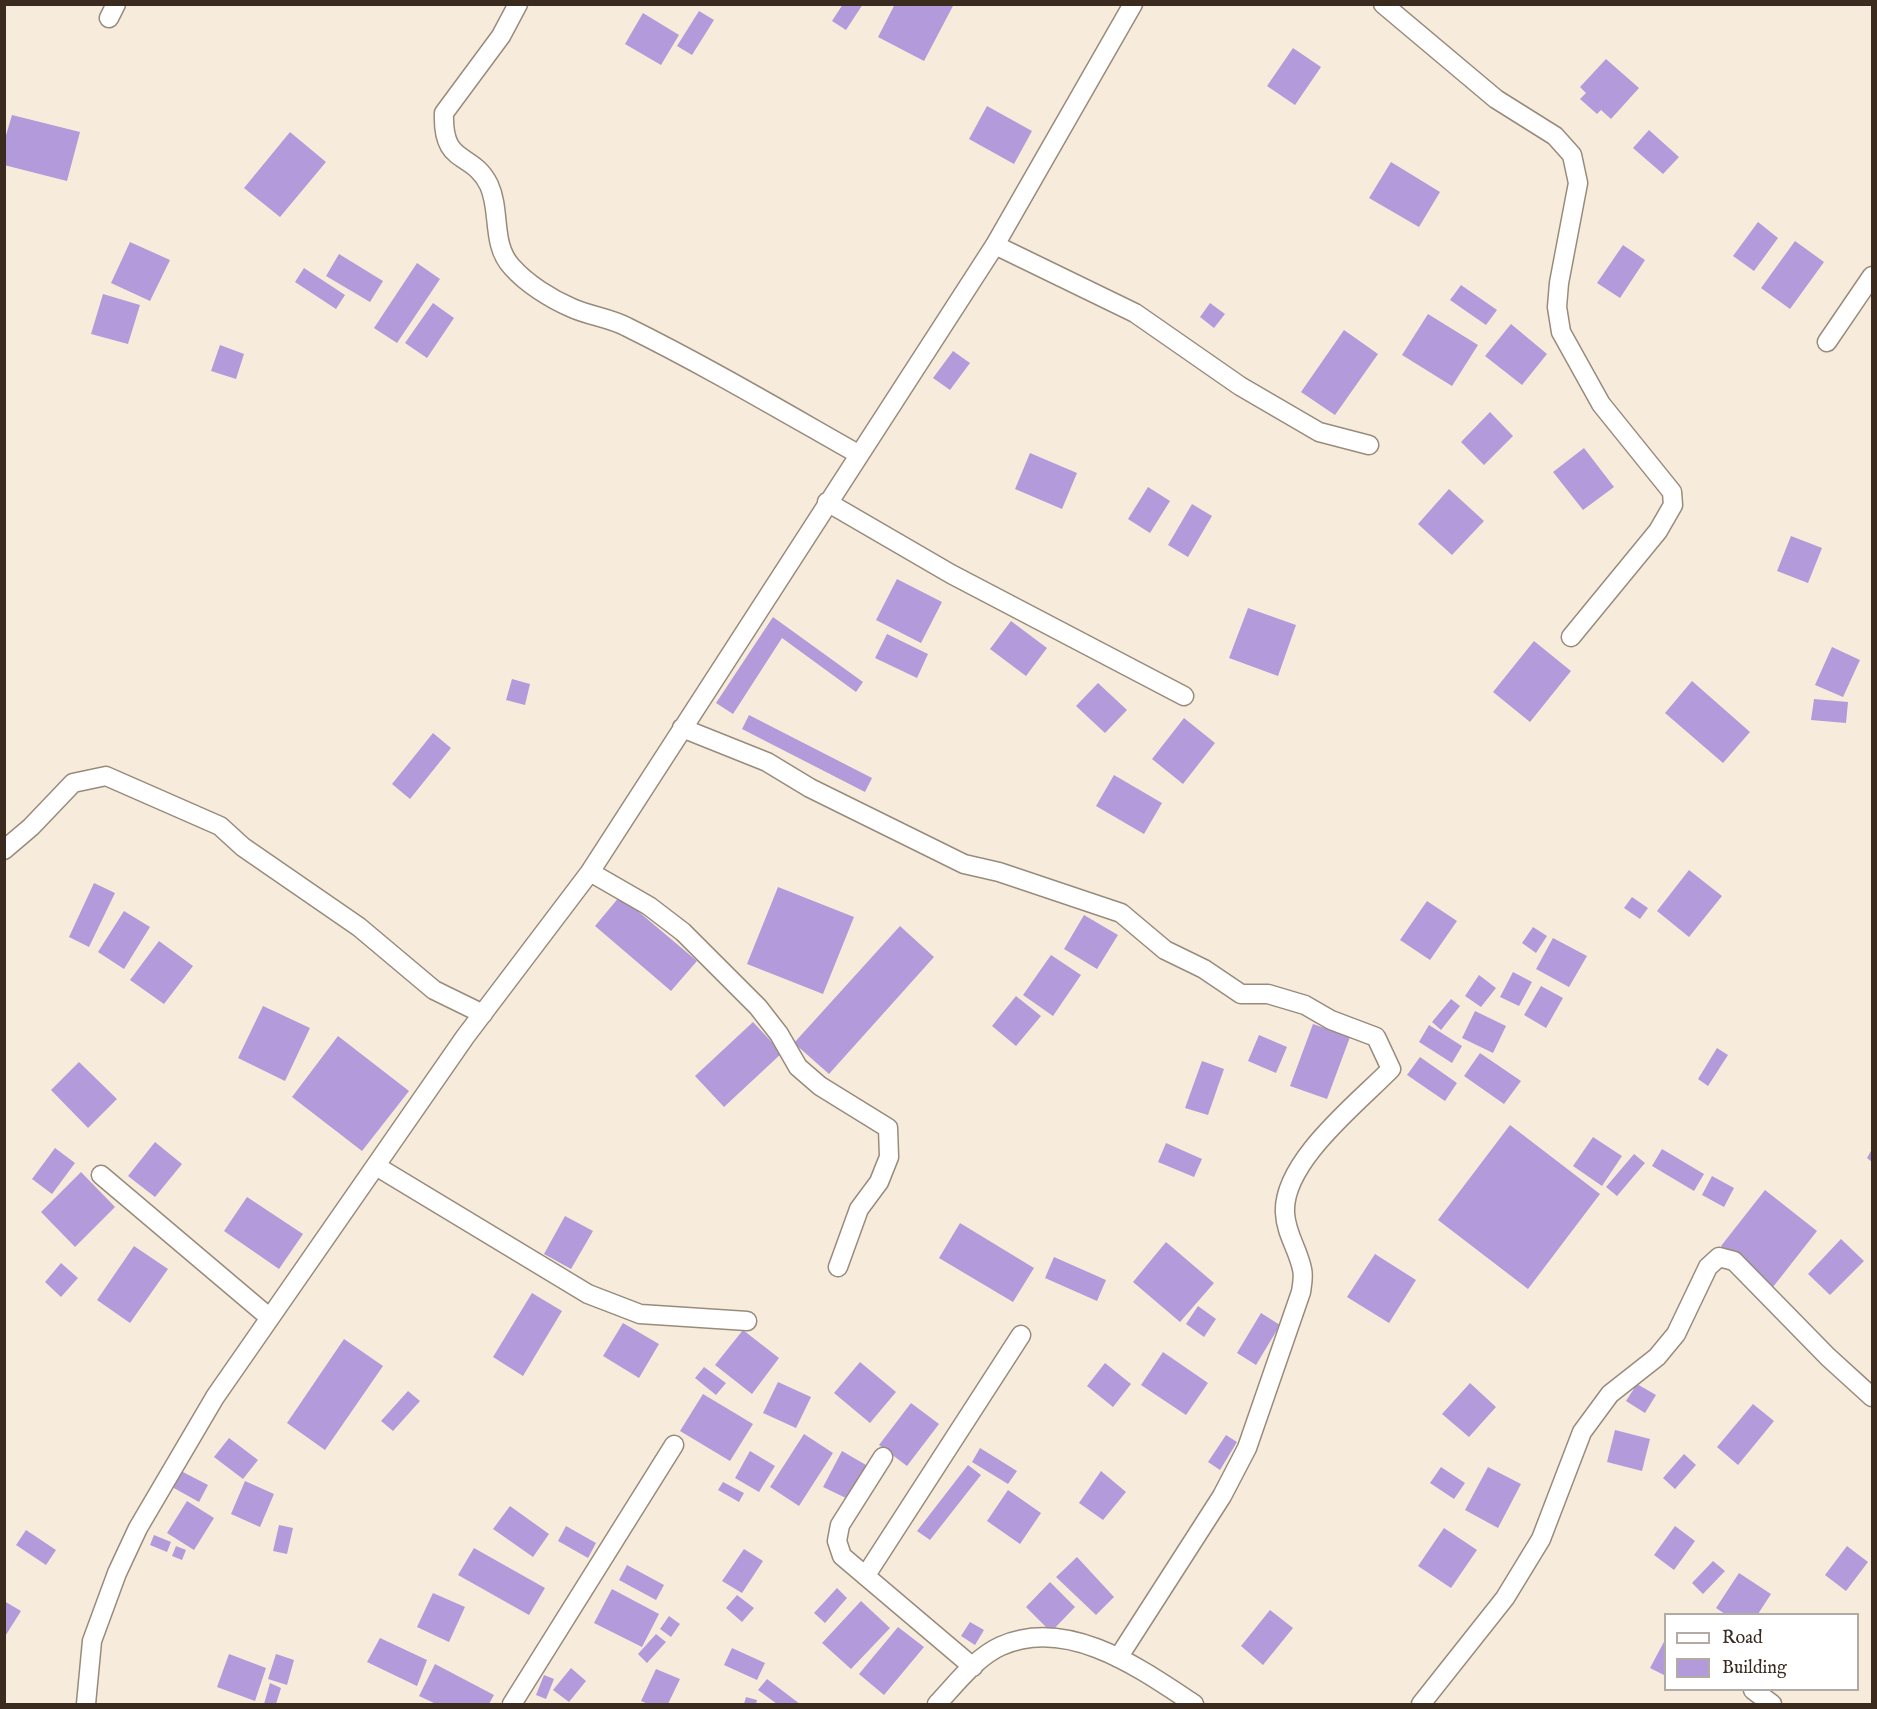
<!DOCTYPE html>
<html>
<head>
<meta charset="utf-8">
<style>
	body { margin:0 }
	#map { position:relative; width:1877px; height:1709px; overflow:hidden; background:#f7ecdb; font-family:"IM FELL English",serif }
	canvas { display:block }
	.frame { position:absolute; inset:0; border:6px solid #3b2a1e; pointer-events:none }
	.legend { position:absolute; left:1664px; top:1613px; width:195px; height:78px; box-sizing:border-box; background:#fff; border:2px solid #b1aaa5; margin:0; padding:8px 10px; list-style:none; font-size:18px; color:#3b2a1e }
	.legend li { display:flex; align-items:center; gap:12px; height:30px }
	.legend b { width:30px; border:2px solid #b1aaa5 }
</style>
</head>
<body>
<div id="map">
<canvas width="1877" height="1709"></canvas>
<div class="frame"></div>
<ul class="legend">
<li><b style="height:8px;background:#fff"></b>Road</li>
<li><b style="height:16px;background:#b39ada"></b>Building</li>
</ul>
</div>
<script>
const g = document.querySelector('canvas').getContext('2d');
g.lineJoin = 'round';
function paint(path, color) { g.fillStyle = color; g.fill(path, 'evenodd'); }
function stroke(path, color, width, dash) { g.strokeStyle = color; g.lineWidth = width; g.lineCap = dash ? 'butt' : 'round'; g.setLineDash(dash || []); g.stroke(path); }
paint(new Path2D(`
	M843,4H863L846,30L832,21Z
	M895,4H954L924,61L878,37Z
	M699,11L714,20L692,55L677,46Z
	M643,13L679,35L661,65L625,44Z
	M1293,48L1321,67L1295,105L1267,86Z
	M1606,59L1639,88L1611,119L1601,110L1597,114L1580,99L1586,93L1580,87Z
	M987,106L1032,131L1014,164L969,139Z
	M12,115L80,132L67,181L4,165V142Z
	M1649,130L1679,157L1663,174L1633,148Z
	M290,132L326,162L280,217L244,188Z
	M1391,162L1440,192L1419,227L1369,198Z
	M1758,222L1778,238L1754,271L1733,256Z
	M1795,241L1824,262L1790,309L1761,288Z
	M130,242L170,260L150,301L111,283Z
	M1623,245L1645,260L1620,298L1597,283Z
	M339,254L383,281L370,302L326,276Z
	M417,263L440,279L397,343L374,328Z
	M304,268L345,295L336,309L295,282Z
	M1461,285L1497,310L1486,325L1450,300Z
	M103,294L140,305L128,344L91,334Z
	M433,303L454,318L427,358L405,343Z
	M1210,303L1225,314L1214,328L1200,317Z
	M1428,314L1478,345L1452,386L1402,355Z
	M1511,324L1547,354L1522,385L1485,356Z
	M1344,330L1378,354L1335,415L1301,392Z
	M220,345L244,354L236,379L211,371Z
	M953,351L970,363L950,390L933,378Z
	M1490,412L1513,436L1484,465L1461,442Z
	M1584,448L1614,487L1583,510L1553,472Z
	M1030,453L1077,473L1062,509L1015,489Z
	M1148,487L1170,501L1150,533L1128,519Z
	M1449,489L1484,521L1452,555L1418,524Z
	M1192,504L1212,516L1188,557L1168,545Z
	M1791,536L1822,548L1808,583L1777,571Z
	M897,579L942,602L921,643L876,620Z
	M1248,608L1296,625L1278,676L1229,658Z
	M773,617L863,682L856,692L782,638L733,714L716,703Z
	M1011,621L1047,648L1026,676L990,649Z
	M887,634L928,654L917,678L875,658Z
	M1534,641L1571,671L1530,722L1493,692Z
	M1832,647L1860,660L1843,697L1815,685Z
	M512,679L530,684L525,705L506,700Z
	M1692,681L1750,732L1723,763L1665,713Z
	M1098,683L1127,710L1105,733L1076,706Z
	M1814,699L1848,702L1846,723L1811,720Z
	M749,715L872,778L865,792L742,729Z
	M1184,718L1215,743L1183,784L1152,759Z
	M433,733L451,748L410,799L392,784Z
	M1114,775L1162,803L1144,834L1096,806Z
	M1689,870L1722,896L1689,937L1657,911Z
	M94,883L115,893L89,947L69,937Z
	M778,887L854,917L823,994L747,964Z
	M620,896L697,961L671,991L595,926Z
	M1632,897L1648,908L1640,919L1624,908Z
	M1427,901L1457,921L1430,960L1400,940Z
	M124,911L150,927L124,969L98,952Z
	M1084,915L1118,935L1097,969L1064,949Z
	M900,926L934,957L829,1074L794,1043Z
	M1533,927L1547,936L1536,953L1522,943Z
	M1553,938L1587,956L1569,987L1536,969Z
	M159,941L193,966L164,1004L130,980Z
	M1051,955L1081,975L1053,1016L1023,995Z
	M1513,972L1532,982L1519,1006L1500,997Z
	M1479,975L1496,988L1481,1007L1465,996Z
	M1541,986L1563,998L1546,1028L1524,1015Z
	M1016,996L1041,1016L1016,1046L992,1026Z
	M1451,999L1460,1006L1441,1030L1432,1022Z
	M263,1006L310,1028L285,1081L238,1058Z
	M1475,1011L1506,1026L1493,1053L1462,1038Z
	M753,1022L782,1053L724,1107L695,1076Z
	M1313,1024L1350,1037L1327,1099L1290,1086Z
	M1429,1025L1462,1046L1452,1063L1419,1042Z
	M1259,1035L1287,1047L1276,1073L1248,1061Z
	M338,1036L409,1091L362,1151L292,1097Z
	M1717,1048L1728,1055L1708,1086L1698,1079Z
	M1480,1053L1521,1081L1504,1104L1464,1076Z
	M1420,1057L1457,1083L1445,1101L1407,1075Z
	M1202,1061L1224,1069L1208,1115L1185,1108Z
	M79,1062L117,1099L88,1128L51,1090Z
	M1510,1125L1600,1194L1528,1289L1438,1220Z
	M1593,1137L1622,1156L1602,1186L1573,1166Z
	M155,1142L182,1164L155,1197L128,1176Z
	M1166,1143L1202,1159L1194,1177L1158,1162Z
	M55,1148L75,1163L52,1194L32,1179Z
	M1662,1149L1704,1174L1694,1191L1652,1166Z
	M1872,1149V1162L1867,1158Z
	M1634,1154L1645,1163L1617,1196L1606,1187Z
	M81,1172L115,1207L75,1247L41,1212Z
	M1712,1176L1734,1188L1724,1207L1702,1195Z
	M1765,1190L1817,1231L1773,1287L1721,1246Z
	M247,1197L303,1234L279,1269L224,1231Z
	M565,1216L593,1231L571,1269L544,1254Z
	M960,1223L1034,1268L1013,1302L939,1258Z
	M1841,1239L1864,1261L1830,1295L1808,1274Z
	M1166,1242L1214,1283L1180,1322L1133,1282Z
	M134,1246L168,1269L130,1323L97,1300Z
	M1375,1254L1416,1280L1389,1323L1347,1297Z
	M1054,1257L1106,1280L1097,1301L1045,1278Z
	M61,1263L78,1278L61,1297L45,1282Z
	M532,1293L562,1311L523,1376L493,1357Z
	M1198,1306L1216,1319L1204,1337L1186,1324Z
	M1261,1313L1280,1325L1256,1365L1237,1353Z
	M623,1323L659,1344L639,1378L603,1356Z
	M743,1330L779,1358L752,1394L715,1365Z
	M344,1339L383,1366L325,1450L287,1423Z
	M1163,1352L1208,1383L1186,1415L1141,1385Z
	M860,1362L896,1392L870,1423L834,1393Z
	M1105,1363L1131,1384L1113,1407L1087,1386Z
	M704,1367L726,1383L716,1395L695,1378Z
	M778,1382L811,1397L796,1428L763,1413Z
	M1470,1383L1496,1407L1469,1437L1442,1414Z
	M1637,1384L1656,1395L1645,1413L1626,1401Z
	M408,1391L420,1401L393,1431L381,1421Z
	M703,1394L753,1424L730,1461L680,1431Z
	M911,1403L939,1424L907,1466L879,1445Z
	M1753,1404L1774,1421L1738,1465L1717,1447Z
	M1615,1430L1650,1439L1642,1471L1607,1462Z
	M804,1434L833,1453L799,1506L770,1487Z
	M1226,1435L1237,1442L1220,1470L1208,1462Z
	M229,1438L258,1460L243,1479L214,1457Z
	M980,1448L1017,1471L1008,1484L972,1462Z
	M750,1451L775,1466L759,1492L735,1478Z
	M842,1451L866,1465L848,1499L823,1487Z
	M1684,1454L1696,1465L1675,1489L1663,1478Z
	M968,1465L981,1475L930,1540L917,1531Z
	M1441,1467L1465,1483L1454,1499L1430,1483Z
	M1488,1467L1521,1484L1498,1528L1465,1510Z
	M181,1471L208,1485L199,1502L172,1487Z
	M1101,1471L1126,1492L1103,1520L1079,1503Z
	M245,1481L274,1494L260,1527L231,1514Z
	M723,1482L744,1493L739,1502L718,1490Z
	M1008,1490L1041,1513L1020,1544L987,1521Z
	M187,1501L214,1518L194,1550L167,1533Z
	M510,1506L549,1534L533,1557L493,1529Z
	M279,1525L293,1528L287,1554L273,1551Z
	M566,1526L596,1543L588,1558L558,1541Z
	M1675,1526L1695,1541L1674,1570L1654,1555Z
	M1444,1528L1477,1550L1451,1588L1418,1566Z
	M26,1530L56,1550L46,1565L16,1545Z
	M154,1535L171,1542L167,1552L150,1545Z
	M176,1546L186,1550L182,1560L172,1556Z
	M1847,1546L1868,1562L1846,1591L1825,1575Z
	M474,1548L545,1588L529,1615L458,1575Z
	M744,1549L763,1561L742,1593L722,1581Z
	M1077,1557L1114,1597L1096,1615L1056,1577Z
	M1713,1561L1725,1571L1703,1594L1692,1583Z
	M627,1565L664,1585L656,1600L619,1580Z
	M1739,1573L1771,1594L1758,1614H1725L1716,1608Z
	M1050,1582L1075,1607L1051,1632L1026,1607Z
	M837,1588L847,1598L825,1623L814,1613Z
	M612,1589L659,1614L642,1647L594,1623Z
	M433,1593L465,1607L449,1642L417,1627Z
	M737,1595L754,1608L742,1622L726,1608Z
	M4,1601L21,1611L4,1638Z
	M861,1601L890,1628L851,1669L822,1643Z
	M1270,1610L1293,1628L1263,1665L1241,1646Z
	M669,1616L680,1624L671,1637L660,1629Z
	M970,1622L984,1630L975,1645L961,1636Z
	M898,1627L924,1647L884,1695L859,1674Z
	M656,1634L666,1642L647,1663L638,1654Z
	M380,1638L427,1660L417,1686L367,1662Z
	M1666,1638V1676L1650,1668Z
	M732,1648L765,1663L757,1680L724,1665Z
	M229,1654L266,1668L255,1701L217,1687Z
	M276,1654L294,1660L287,1685L268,1679Z
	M435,1664L494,1695L489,1704H436L419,1696Z
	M571,1668L586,1681L569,1702L553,1690Z
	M656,1669L680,1679L668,1704H648L641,1701Z
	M544,1675L554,1679L546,1699L536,1695Z
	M767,1679L800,1704H777L758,1690Z
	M270,1683L281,1688L276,1704H264Z
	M746,1697L757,1700L756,1704H744Z`), '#b39ada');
const minor = new Path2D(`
	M518,4L501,36L444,113C442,167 472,150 489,185C501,211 491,245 512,267C527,284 551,299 572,308C590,316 610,318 627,327C706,366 782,411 858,454
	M1383,4L1496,99L1555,136L1572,155L1578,183L1559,283L1557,307L1561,332L1601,404L1672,492L1673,505L1658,531L1571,637
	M109,18L116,4
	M995,245L1135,313L1240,386L1319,432L1369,445
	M1827,342L1872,276
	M827,502L951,574L1184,696
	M682,728L767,762L810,788L964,864L999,872L1121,913L1165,950L1204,969L1241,994H1268L1305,1005L1331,1020L1376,1037L1391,1069C1358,1103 1282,1162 1285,1213C1286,1234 1298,1249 1302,1269C1304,1276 1302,1285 1301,1292L1247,1448L1222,1496L1118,1658
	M4,850L31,827L73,783L106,776L220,826L243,847L359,927L434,990L483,1014
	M590,872L649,906L683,932L758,1007L779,1034L798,1067L820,1086L888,1128L889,1157L879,1182L859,1209L838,1267
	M376,1166L588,1294L640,1314L747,1321
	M101,1175L270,1318
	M883,1457L840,1525L837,1541L842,1556L973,1667
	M866,1575L1021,1335
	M1753,1690L1772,1704
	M86,1704L92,1641L117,1573L138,1528L215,1397L465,1037L590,872L995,245L1133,4
	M512,1704L674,1445
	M937,1704C955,1685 976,1657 1001,1646C1068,1616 1141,1669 1194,1704
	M1421,1704L1505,1598L1541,1539L1582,1432L1610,1394L1657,1357L1676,1334L1708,1267L1719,1257L1734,1261L1828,1357L1872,1397`);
stroke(minor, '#998b7c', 21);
stroke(minor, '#fff', 18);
</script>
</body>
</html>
